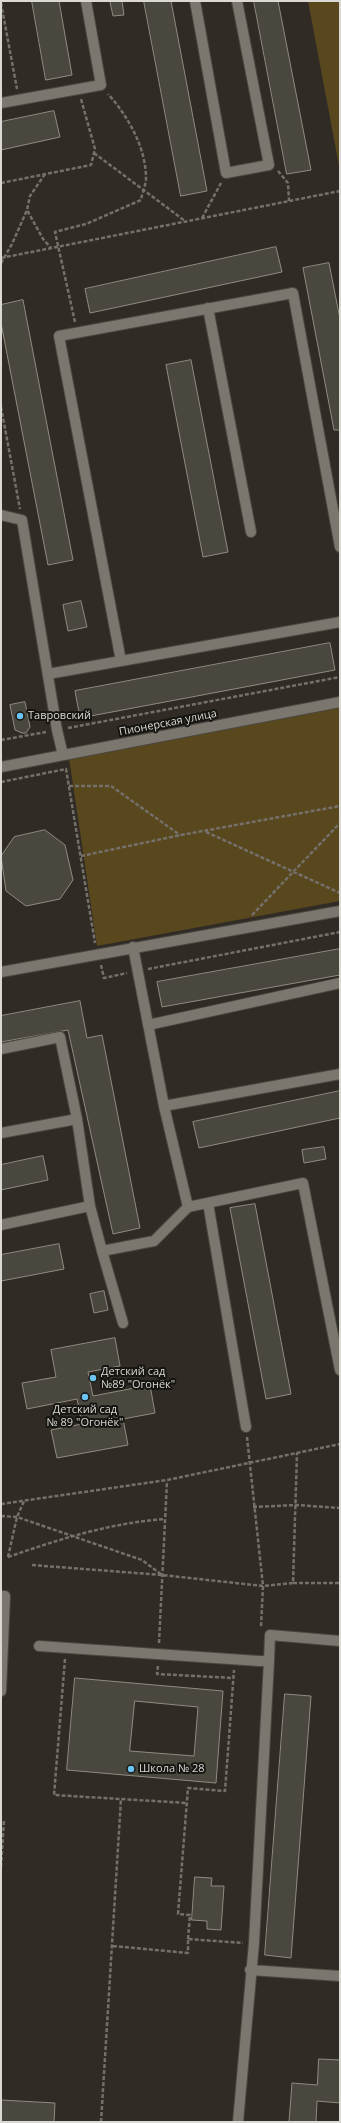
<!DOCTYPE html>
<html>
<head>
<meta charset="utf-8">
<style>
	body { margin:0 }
	#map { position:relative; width:341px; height:2123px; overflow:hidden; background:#302c25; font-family:"Open Sans",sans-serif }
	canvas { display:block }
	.frame { position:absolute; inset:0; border:2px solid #dbd9d4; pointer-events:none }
</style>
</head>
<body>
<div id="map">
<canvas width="341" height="2123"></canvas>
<div class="frame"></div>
</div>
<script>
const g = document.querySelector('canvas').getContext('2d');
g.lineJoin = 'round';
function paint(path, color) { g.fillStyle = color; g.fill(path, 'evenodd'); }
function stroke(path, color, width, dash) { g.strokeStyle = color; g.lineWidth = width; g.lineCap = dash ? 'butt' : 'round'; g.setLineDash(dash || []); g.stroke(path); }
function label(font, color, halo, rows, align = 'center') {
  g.font = font + ' "Open Sans",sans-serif'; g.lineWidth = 4; g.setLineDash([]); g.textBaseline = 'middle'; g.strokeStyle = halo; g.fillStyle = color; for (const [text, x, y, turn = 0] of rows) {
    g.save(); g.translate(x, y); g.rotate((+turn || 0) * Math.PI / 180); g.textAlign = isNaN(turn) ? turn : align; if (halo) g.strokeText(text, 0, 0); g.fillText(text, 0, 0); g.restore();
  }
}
paint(new Path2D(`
	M308,1H340V171Z
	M340,706V901L97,946L69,758Z`), '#59471e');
const building = new Path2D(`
	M32,1H59L72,75L46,80Z
	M122,1L124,15L113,16L110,2Z
	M144,1H171L207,191L181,196Z
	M254,1H278L311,170L287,174Z
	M54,111L60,137L1,150V122Z
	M276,247L282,272L90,313L85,289Z
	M329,263L340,319V430H334L303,268Z
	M23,300L73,560L48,565L1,323V305Z
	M191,360L228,552L203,557L166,365Z
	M81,601L87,627L68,631L63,605Z
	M330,643L335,670L80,718L75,691Z
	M25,702L30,727L26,733H22L15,730L10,705Z
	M45,830L65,845L73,880L60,899L26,906L6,891L1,856L14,837Z
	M340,949V975L162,1007L157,982Z
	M80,1001L87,1038L102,1035L140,1228L113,1234L68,1030L1,1042V1016Z
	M340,1091V1118L199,1148L193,1122Z
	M324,1147L326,1159L304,1163L302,1150Z
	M43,1156L48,1180L1,1190V1165Z
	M255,1204L291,1394L266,1399L230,1208Z
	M59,1244L64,1269L1,1281V1255Z
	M104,1291L108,1310L94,1313L90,1294Z
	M115,1338L120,1366L88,1372L93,1396L150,1385L155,1413L123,1419L128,1445L57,1458L51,1430L82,1424L77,1399L27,1409L22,1383L56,1377L51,1350Z
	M75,1678L223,1691L216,1783L67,1770ZM135,1701L198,1707L194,1756L130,1751Z
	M285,1694L311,1696L291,1958L265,1955Z
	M195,1877L212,1878L211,1886H224L221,1930L207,1929V1921L192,1920Z
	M319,2059L340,2060V2103L317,2101L316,2122H289L292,2083L317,2085Z
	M1,2100L55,2103L54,2122H1Z`);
paint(building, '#4a473f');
stroke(building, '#8f8b82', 1);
const minor = new Path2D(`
	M195,1L226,173L269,165L237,1
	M1,103L101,85L86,1
	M208,308L251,532
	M1,515L22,520L57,730L63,755
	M121,661L59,336L293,293L340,547
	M48,674L340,622
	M1,767L340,702
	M133,947L164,1106L188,1207
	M1,972L340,911
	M148,1025L340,983
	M1,1049L60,1037L77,1119L90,1206L102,1251L154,1241L188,1207L303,1183L340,1370
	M164,1106L340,1074
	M1,1133L77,1119
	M208,1203L246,1427
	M1,1225L90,1206
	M102,1251L123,1323
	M1,1596H5L1,1691
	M39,1646L259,1661H269L270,1635L340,1641
	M250,1970L340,1976
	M238,2122L254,1943L269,1661`);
stroke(minor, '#4b4841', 12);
stroke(new Path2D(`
	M1,3L17,89
	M94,153L185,221
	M278,171L288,183L289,201
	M45,174L30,196L27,210L43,239L51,248
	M1,183L91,165L95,149L81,99
	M202,218L221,183
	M1,258L340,191
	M1,263L12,244L27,210
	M75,322L55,232L86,224L141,200C142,193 146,185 146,178C146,148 128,116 108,94
	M1,407L20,509
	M68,728L340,677
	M1,740L46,732
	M1,782L66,769L95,943
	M69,786H111L180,835
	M206,832L340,893
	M81,856L181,835L340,806
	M252,915L340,823
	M101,965L104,978L127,973
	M148,969L340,932
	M247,1437L263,1586L261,1627
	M1,1504L167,1480L340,1444
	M253,1507L296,1505L340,1508
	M1,1516L17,1517L142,1560L162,1575
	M8,1557C60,1539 110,1523 165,1519
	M8,1557L17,1517L24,1501
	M32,1565L162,1575L263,1586L293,1583L297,1453
	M293,1583H340
	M159,1643L167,1481
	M65,1659L54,1795L187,1803
	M158,1666L157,1674L233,1678
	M1,1867L4,1820
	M188,1939L190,1915L178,1914L188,1788L225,1791L234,1670
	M113,1946L188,1953V1939L243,1943
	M101,2122L121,1799`), '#74706a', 2.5, [4, 2]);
stroke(minor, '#7b776e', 10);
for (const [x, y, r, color] of [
	[20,716,4,"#6cc3f2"],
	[93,1378,4,"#6cc3f2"],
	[85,1397,4,"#6cc3f2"],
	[131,1769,4,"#6cc3f2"]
]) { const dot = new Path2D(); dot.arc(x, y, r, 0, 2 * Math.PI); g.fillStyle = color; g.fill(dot); stroke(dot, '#161511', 1.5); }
label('11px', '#dbd9d4', '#161511', [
	["Тавровский",28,716],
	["Детский сад",101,1372],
	["№89 \"Огонёк\"",101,1385],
	["Детский сад",85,1410,"center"],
	["№ 89 \"Огонёк\"",85,1423,"center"],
	["Школа № 28",139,1769]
], 'left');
label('11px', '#dbd9d4', '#161511', [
	["Пионерская улица",168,723,-11]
]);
</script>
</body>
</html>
